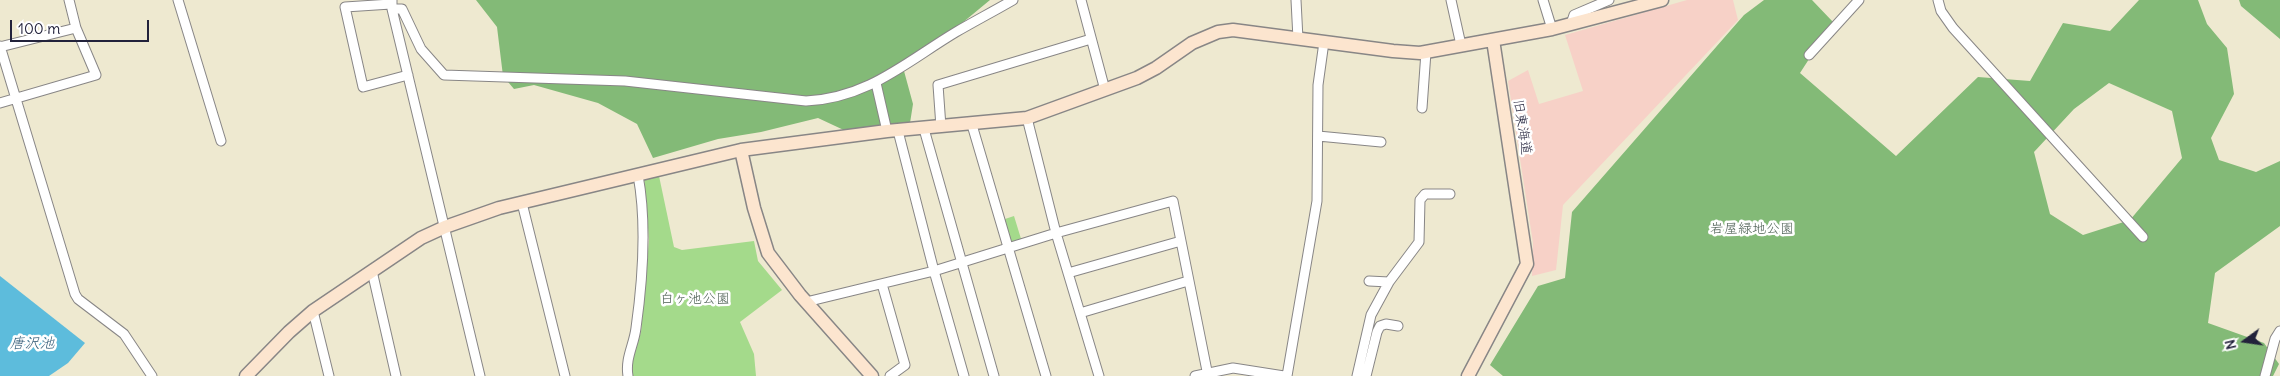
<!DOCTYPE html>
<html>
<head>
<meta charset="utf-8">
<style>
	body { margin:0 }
	#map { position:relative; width:2280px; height:376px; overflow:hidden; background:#eee9d0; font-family:Delius,sans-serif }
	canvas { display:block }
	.north { position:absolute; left:2220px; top:316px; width:50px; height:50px; -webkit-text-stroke:4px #fff; paint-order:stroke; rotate:256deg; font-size:14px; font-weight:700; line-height:20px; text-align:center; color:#22223b }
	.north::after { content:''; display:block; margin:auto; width:18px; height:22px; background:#22223b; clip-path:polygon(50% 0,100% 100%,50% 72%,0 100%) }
	.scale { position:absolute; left:10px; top:20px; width:139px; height:22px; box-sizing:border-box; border:2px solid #22223b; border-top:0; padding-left:6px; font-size:15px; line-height:18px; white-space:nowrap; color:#22223b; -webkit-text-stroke:4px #fff; paint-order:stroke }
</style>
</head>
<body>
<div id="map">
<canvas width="2280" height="376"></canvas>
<div class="north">N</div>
<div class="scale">100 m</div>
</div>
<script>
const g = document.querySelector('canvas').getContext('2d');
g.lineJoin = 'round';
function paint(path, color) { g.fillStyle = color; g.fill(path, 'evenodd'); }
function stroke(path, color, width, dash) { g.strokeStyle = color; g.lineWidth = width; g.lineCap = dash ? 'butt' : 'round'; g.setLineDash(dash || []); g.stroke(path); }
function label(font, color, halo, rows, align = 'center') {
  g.font = font + ' Delius,"Klee One",sans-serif'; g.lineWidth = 5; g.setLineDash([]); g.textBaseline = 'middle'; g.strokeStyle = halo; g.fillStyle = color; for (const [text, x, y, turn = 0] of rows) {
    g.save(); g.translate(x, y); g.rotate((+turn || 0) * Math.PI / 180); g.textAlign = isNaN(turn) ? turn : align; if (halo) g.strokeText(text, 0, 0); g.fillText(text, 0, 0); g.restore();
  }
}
paint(new Path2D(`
	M1687,0H1733L1738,20L1563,205L1556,270L1532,276L1533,243L1508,81L1528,70L1539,104L1583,91L1565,35Z`), '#f7d1c7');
paint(new Path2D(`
	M659,176L674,247L682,250L754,241L758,261L782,290L740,322L754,354L756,376H632L631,364L641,332L649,240L644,178Z
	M1014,216L1022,242L1010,246L1002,220Z`), '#a4da8b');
paint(new Path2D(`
	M476,0H990L904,71L913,104L910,123L848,132L818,118L761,132L718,139L653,158L637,124L598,103L534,85L514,89L503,76L497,27Z
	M1764,0H1812L1833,22L1800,73L1896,156L1978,77L2030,81L2063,23L2110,31L2139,0H2198L2207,24L2227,48L2234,94L2211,138L2219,160L2256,172L2280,161V226L2215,273L2208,323L2264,343L2279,364L2273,376H1503L1490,365L1538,286L1565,278L1572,212L1744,15ZM2109,83L2172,111L2182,158L2130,220L2083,235L2050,214L2034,152L2074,109Z
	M2239,0H2280V39L2241,6Z`), '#83ba77');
paint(new Path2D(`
	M0,276L85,343L68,363L49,376H0Z`), '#5dbcdc');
const street = new Path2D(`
	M178,0L221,141
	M392,0V9L480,376
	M1081,0L1105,90
	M1296,0L1298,39
	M1451,0L1461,45
	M1543,0L1552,29
	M1938,0L1941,11L1953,28L2143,237
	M391,4L345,7L363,87L408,75
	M392,9H402L421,49L444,75L625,81L806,101C868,98 906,62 956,32C975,21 994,11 1013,0
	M1571,24L1574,15L1609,0
	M0,46L75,294L78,299L124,334L152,376
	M0,47L76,28
	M1809,55L1859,0
	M876,83L887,131
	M0,103L96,75L76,28L69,0
	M1422,108L1426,52
	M1027,118L1056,233L1099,376
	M972,125L1046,376
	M941,127L938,85L1091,39
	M924,129L994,376
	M898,131L934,271L964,376
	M1318,136L1381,142
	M522,203L565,376
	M372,271L396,376
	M1068,273L1181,241
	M1369,281L1389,282
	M882,284L905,365L890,376
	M806,302L934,271L1056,233L1173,201L1208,376
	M313,311L329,376
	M1080,313L1188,281
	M628,376C625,358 634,345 636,328C643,278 647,224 638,175
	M1195,376L1233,368L1284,376
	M1287,376L1317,201L1318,85L1324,42
	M1357,376L1371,315L1389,282L1419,242L1420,200L1425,194H1450
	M1366,376L1377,332L1380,326L1386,324L1398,326
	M2265,376L2275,339L2280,331`);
const secondary = new Path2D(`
	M741,150L754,208L768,253L800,295L872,376
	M246,376L289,332L313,311L421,238L445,227L499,208L741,150L887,131L1027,118L1137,78L1156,68L1192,43L1218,32L1233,30L1393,51L1420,53L1552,29L1662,0
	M1468,376L1527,264L1493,40`);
stroke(street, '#888686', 11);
stroke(secondary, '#888686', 15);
stroke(street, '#fff', 9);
stroke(secondary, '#fce5cf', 12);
label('14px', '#22223b', '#fff', [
	["旧東海道",1522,127,81]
]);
label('14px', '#506257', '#fff', [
	["岩屋緑地公園",1752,229],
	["白ヶ池公園",695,299]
]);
label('italic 15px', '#3a607b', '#fff', [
	["唐沢池",32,344]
]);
</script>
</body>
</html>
